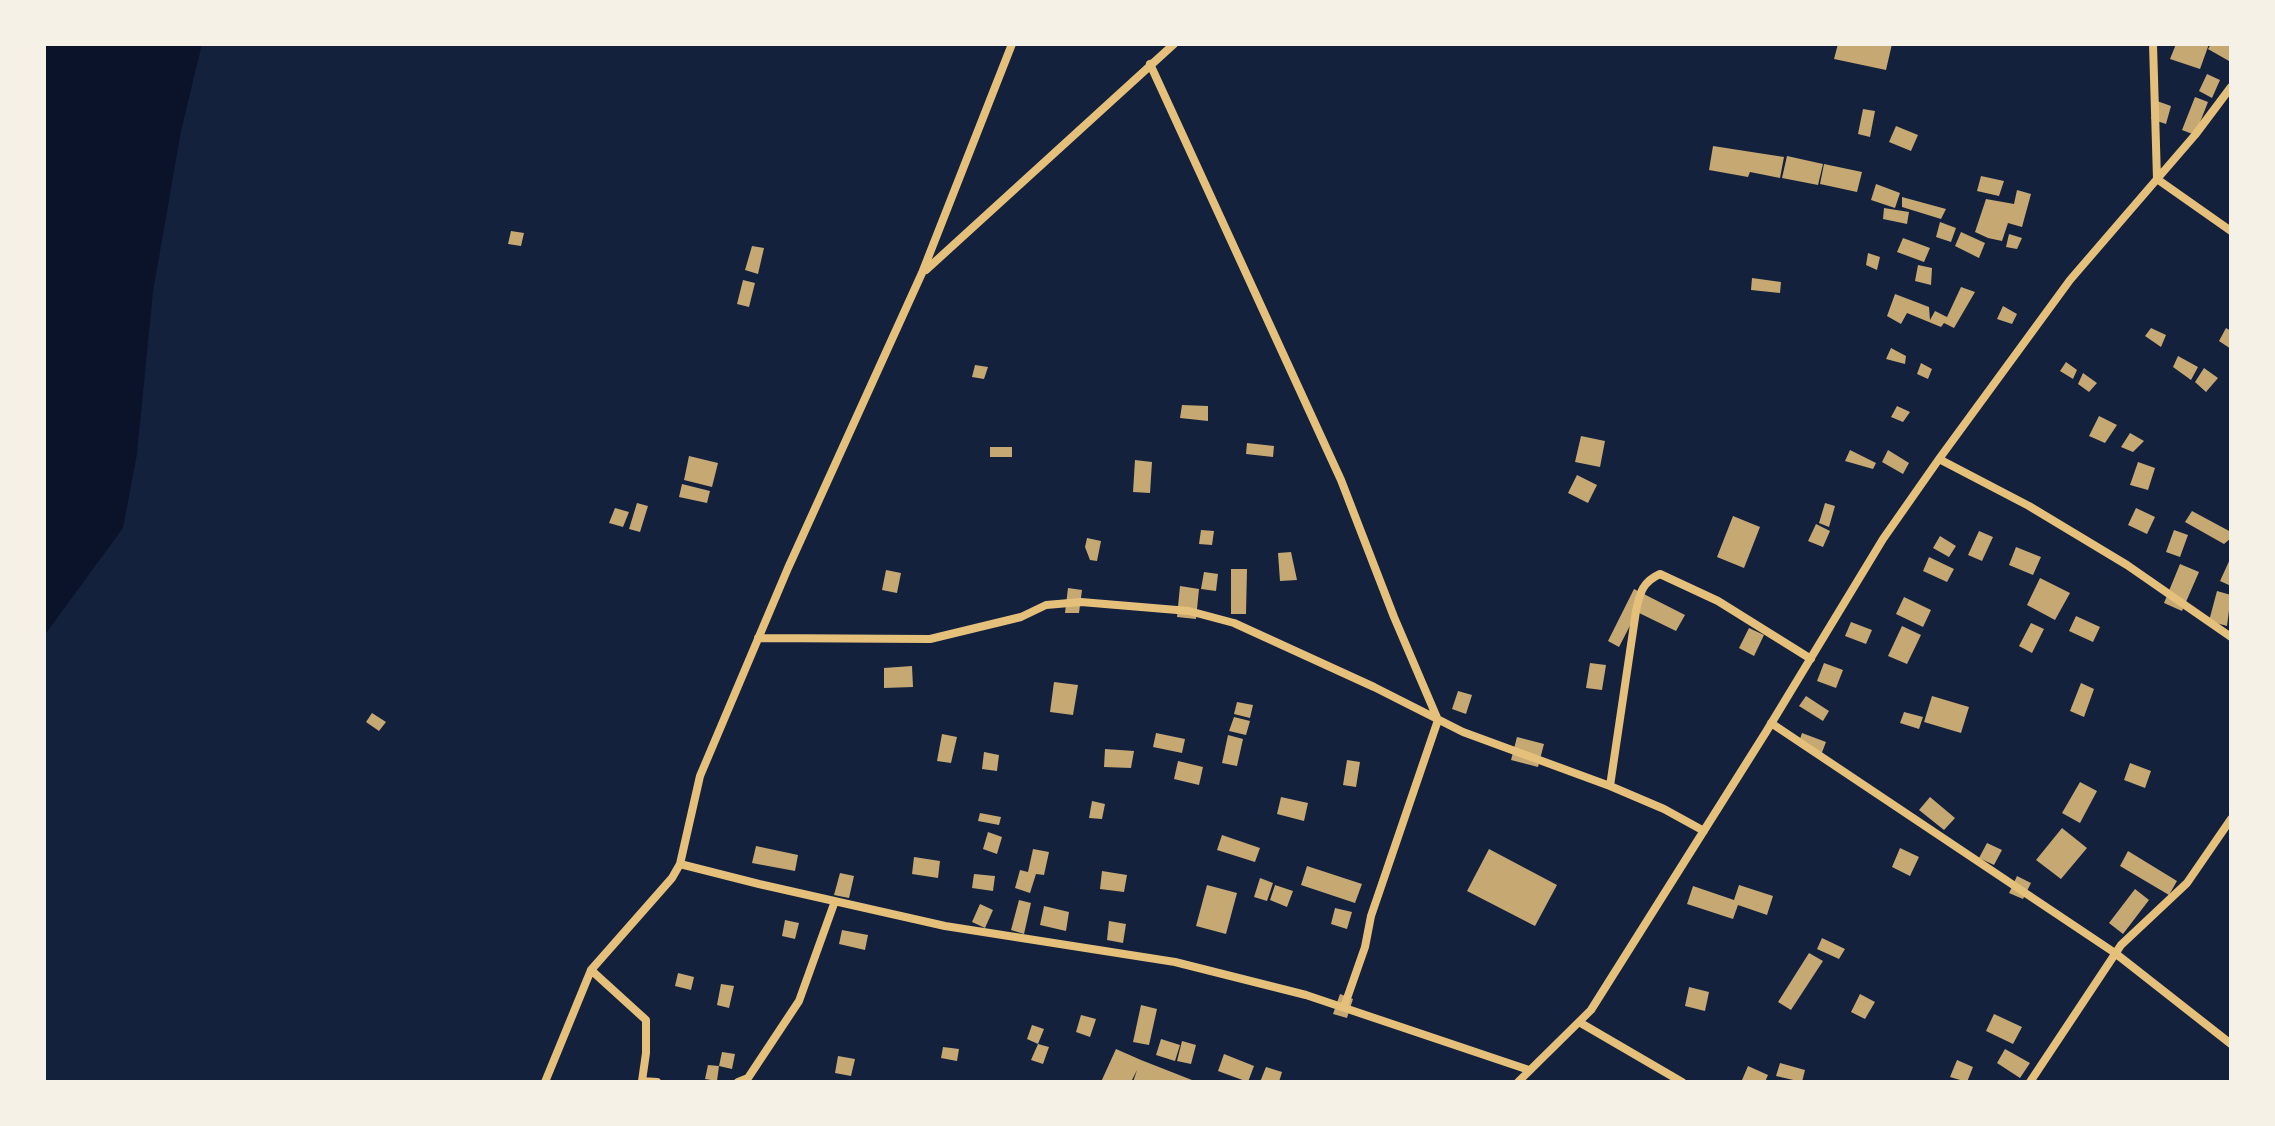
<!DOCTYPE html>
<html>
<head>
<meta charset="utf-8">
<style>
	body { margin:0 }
	#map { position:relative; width:2275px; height:1126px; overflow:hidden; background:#14213d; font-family:Mulish,sans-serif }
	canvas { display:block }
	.frame { position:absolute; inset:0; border:46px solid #f6f1e7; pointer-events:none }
</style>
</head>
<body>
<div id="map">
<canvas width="2275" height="1126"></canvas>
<div class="frame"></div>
</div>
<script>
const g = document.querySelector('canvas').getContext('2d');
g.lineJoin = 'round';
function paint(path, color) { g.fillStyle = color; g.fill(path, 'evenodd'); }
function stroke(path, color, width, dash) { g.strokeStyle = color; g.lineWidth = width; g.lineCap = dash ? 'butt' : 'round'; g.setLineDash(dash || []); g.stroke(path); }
paint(new Path2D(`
	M44,44H202L181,131L153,292L137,454L123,528L44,636Z`), '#0b132b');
paint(new Path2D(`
	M1838,44H1892L1886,70L1834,59Z
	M2176,44H2209L2200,69L2170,59Z
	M2211,44H2231L2229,61L2208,49Z
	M2207,74L2220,80L2212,98L2199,91Z
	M2195,97L2208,102L2195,135L2182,130Z
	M2157,101L2171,106L2166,124L2151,119Z
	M1863,109L1875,111L1870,137L1858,134Z
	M1896,126L1918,135L1911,151L1889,142Z
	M1713,146L1784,157L1780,178L1750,172L1748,177L1709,170Z
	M1787,156L1823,164L1818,185L1782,178Z
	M1824,164L1862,172L1857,192L1820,184Z
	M1981,176L2004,181L1999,196L1977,191Z
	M1876,184L1900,193L1895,208L1871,200Z
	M2017,190L2031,194L2022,227L2008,223L2002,241L1988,238L1975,232L1986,199L2014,204Z
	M1902,197L1946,209L1941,219L1902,207Z
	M1884,208L1909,212L1907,224L1883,219Z
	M1940,222L1956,228L1951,242L1936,237Z
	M511,231L524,233L521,246L508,244Z
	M1961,232L1985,243L1979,258L1955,246Z
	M2009,234L2022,238L2017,249L2006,247Z
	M1903,238L1930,248L1924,262L1897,252Z
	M752,246L764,248L758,274L745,270Z
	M1868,253L1880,257L1877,270L1866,265Z
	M1918,265L1932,268L1931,285L1915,281Z
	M1752,278L1781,282L1780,293L1751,290Z
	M743,280L755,283L749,307L737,304Z
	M1961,287L1975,292L1954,328L1944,323L1941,327L1907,313L1901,324L1887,316L1895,294L1929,307L1930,320L1935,311L1947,317Z
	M2003,306L2017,314L2012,324L1997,319Z
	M2151,328L2166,335L2161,347L2145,336Z
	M2226,328L2231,331V349L2219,341Z
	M1891,348L1906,356L1905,364L1886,359Z
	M2178,356L2198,367L2191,380L2173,367Z
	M2066,362L2077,370L2073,379L2060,371Z
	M1921,363L1932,369L1928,379L1917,374Z
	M975,365L988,367L984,379L972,377Z
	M2204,368L2218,378L2206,392L2195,382Z
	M2083,373L2097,383L2089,392L2078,384Z
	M1182,405L1208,406V421L1180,418Z
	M1897,406L1910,412L1903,422L1891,417Z
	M2099,416L2117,425L2105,443L2089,436Z
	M2130,433L2144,441L2133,452L2121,447Z
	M1581,436L1605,441L1600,467L1575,462Z
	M1247,443L1274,446L1273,457L1246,454Z
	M990,447H1012V457H990Z
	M1850,450L1876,463L1873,469L1845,461Z
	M1888,450L1909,463L1903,474L1882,462Z
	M689,456L718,463L712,487L684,480Z
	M1135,460L1152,462L1150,493L1133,492Z
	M2138,462L2155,468L2148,490L2130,485Z
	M1577,475L1597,485L1588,503L1568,493Z
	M682,484L710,491L707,503L679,497Z
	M637,503L648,506L640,532L629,529Z
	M1825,503L1835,506L1829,527L1819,523Z
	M615,508L629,512L623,527L609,523Z
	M2136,508L2155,517L2147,534L2128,525Z
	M2192,511L2231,532V538L2224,544L2185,522Z
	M1733,516L1760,527L1744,568L1717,557Z
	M1816,524L1830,531L1823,547L1808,541Z
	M1201,530L1214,531L1212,545L1199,544Z
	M2174,530L2188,535L2180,557L2166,552Z
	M1979,531L1993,537L1982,561L1968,555Z
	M1940,536L1956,546L1949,557L1933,548Z
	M1087,538L1101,541L1097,561L1090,560L1085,547Z
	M2016,547L2041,557L2033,575L2009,565Z
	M1291,552L1297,580L1280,581L1278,553Z
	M1929,557L1954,569L1947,582L1923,571Z
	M2231,557V586L2220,581Z
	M2180,564L2199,572L2182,611L2164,603Z
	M1231,569H1247L1246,614H1231Z
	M886,570L901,573L897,593L882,590Z
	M1204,572L1218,574L1216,591L1201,589Z
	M2040,578L2070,593L2055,620L2027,605Z
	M1180,586L1199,589L1196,619L1177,617Z
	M1068,588L1082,590L1079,613H1065Z
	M1634,589L1685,615L1676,631L1637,612L1619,647L1608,641Z
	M2217,591L2231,595L2227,626L2209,621Z
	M1904,597L1931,610L1923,627L1896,614Z
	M2076,616L2100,627L2093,642L2069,631Z
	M1851,622L1872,630L1866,644L1845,636Z
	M2031,623L2044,629L2032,653L2019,646Z
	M1902,626L1921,635L1907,664L1888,656Z
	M1749,628L1764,635L1754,656L1739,648Z
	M1590,663L1606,665L1602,690L1586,688Z
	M1824,663L1843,670L1836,688L1817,681Z
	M912,666L913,687L884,688V668Z
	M1054,682L1078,685L1073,715L1050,712Z
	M2081,683L2094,689L2084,717L2070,711Z
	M1458,691L1472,695L1466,714L1452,709Z
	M1806,696L1829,711L1823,721L1799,706Z
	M1932,696L1969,707L1961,733L1924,722Z
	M1237,702L1253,705L1250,718L1234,714Z
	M1904,712L1923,717L1919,729L1900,723Z
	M372,713L386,722L379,731L366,722Z
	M1234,717L1250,721L1246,735L1229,731Z
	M1156,733L1185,739L1182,753L1153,747Z
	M1802,733L1826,742L1821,755L1798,745Z
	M942,734L957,737L951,763L937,761Z
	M1228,735L1243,739L1237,766L1222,763Z
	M1517,737L1544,744L1538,767L1511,760Z
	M1105,749L1134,751L1131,768L1104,767Z
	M984,752L999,755L997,771L982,769Z
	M1347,760L1360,762L1356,787L1343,785Z
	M1178,761L1203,767L1199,785L1174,779Z
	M2130,763L2151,771L2145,788L2124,780Z
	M2080,782L2097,791L2080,823L2062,813Z
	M1281,797L1308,803L1304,821L1277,814Z
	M1930,797L1955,818L1944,830L1919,810Z
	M1092,801L1105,804L1102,819L1089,818Z
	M980,813L1001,817L999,825L978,821Z
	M2062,828L2087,848L2061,879L2036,860Z
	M988,832L1002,837L997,854L983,849Z
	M1222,835L1260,848L1255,862L1217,850Z
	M1987,843L2002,850L1994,865L1979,858Z
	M756,846L798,855L795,871L752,863Z
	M1900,848L1919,857L1910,876L1892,867Z
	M1033,849L1049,852L1044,875L1036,874L1030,893L1015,888L1020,870L1028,872Z
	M1489,849L1557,885L1535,926L1467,891Z
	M2128,851L2177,881L2169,895L2120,866Z
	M914,857L940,861L938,878L912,874Z
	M1307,866L1362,884L1355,903L1301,885Z
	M1102,871L1127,875L1124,892L1100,889Z
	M840,873L854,876L849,898L834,895Z
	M974,874L995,876L993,891L972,888Z
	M2017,876L2031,883L2023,899L2009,893Z
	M1260,878L1273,883L1267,901L1254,897Z
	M1207,885L1237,893L1226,934L1196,926Z
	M1275,885L1293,891L1287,907L1270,900Z
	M1739,885L1773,896L1767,915L1738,905L1733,919L1687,904L1693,886L1734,900Z
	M2135,889L2149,900L2123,934L2109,923Z
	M1019,900L1031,903L1024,934L1011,930Z
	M980,904L993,910L985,928L972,922Z
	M1044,906L1069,912L1066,931L1040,925Z
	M1335,908L1352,912L1347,929L1331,924Z
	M785,920L799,923L795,939L782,936Z
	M1109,921L1126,924L1123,943L1107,940Z
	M842,930L868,935L865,950L839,944Z
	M1822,938L1845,949L1839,959L1817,949Z
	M1809,953L1823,961L1791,1010L1778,1002Z
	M678,973L694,977L691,990L675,986Z
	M721,984L734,986L729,1008L717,1005Z
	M1689,987L1709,992L1705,1011L1685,1006Z
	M1340,994L1353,999L1347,1018L1333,1014Z
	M1860,994L1875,1002L1865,1019L1851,1012Z
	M1141,1005L1157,1009L1149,1045L1133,1042Z
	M1994,1014L2022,1027L2013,1044L1986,1031Z
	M1081,1015L1096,1019L1090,1037L1076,1032Z
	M1032,1025L1044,1029L1038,1044L1027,1039Z
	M1161,1039L1180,1045L1175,1061L1156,1055Z
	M1182,1041L1196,1045L1191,1064L1177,1061Z
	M1038,1044L1049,1047L1043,1064L1031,1060Z
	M943,1047L959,1049L957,1061L941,1058Z
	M1116,1049L1141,1060L1197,1082H1133L1137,1070L1131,1082H1101Z
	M2005,1049L2030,1063L2020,1078L1997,1063Z
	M722,1052L735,1054L732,1069L719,1066L717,1081L705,1079L708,1065L719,1066Z
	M1224,1054L1254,1066L1248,1082L1218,1071Z
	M838,1056L855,1059L851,1076L835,1073Z
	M1957,1060L1973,1067L1967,1082L1950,1077Z
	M1780,1063L1805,1070L1802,1082L1776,1076Z
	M1748,1066L1768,1075L1765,1082L1742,1080Z
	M1266,1067L1282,1072L1279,1082H1260Z`), '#c6a872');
stroke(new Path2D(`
	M2153,44L2157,179L2231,231
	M1150,64L1341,480L1394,617L1438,720L1371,916L1365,947L1344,1007
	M926,270L1174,44
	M1939,459L2029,506L2127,565L2231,637
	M758,638L930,639L1021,617L1046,605L1081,602L1189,611L1234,623L1374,687L1463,732L1610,786L1664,809L1704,831
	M1771,723L2115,953L2231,1044
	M1610,786L1636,611C1640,593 1642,582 1660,574L1718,601L1811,659
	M680,864L759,884L945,926L1175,962L1306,995L1529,1070
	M591,970L646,1020V1053L642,1081L657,1082
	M1579,1022L1682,1082
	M545,1082L591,970L672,878L680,864L700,776L788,568L922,273L1012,44
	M738,1082L748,1078L799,1001L835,901
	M1518,1082L1591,1010L1766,732L1883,539L1939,459L2070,280L2195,135L2231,87
	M2030,1082L2121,945L2187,883L2231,819`), '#e5c07b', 8);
</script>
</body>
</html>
